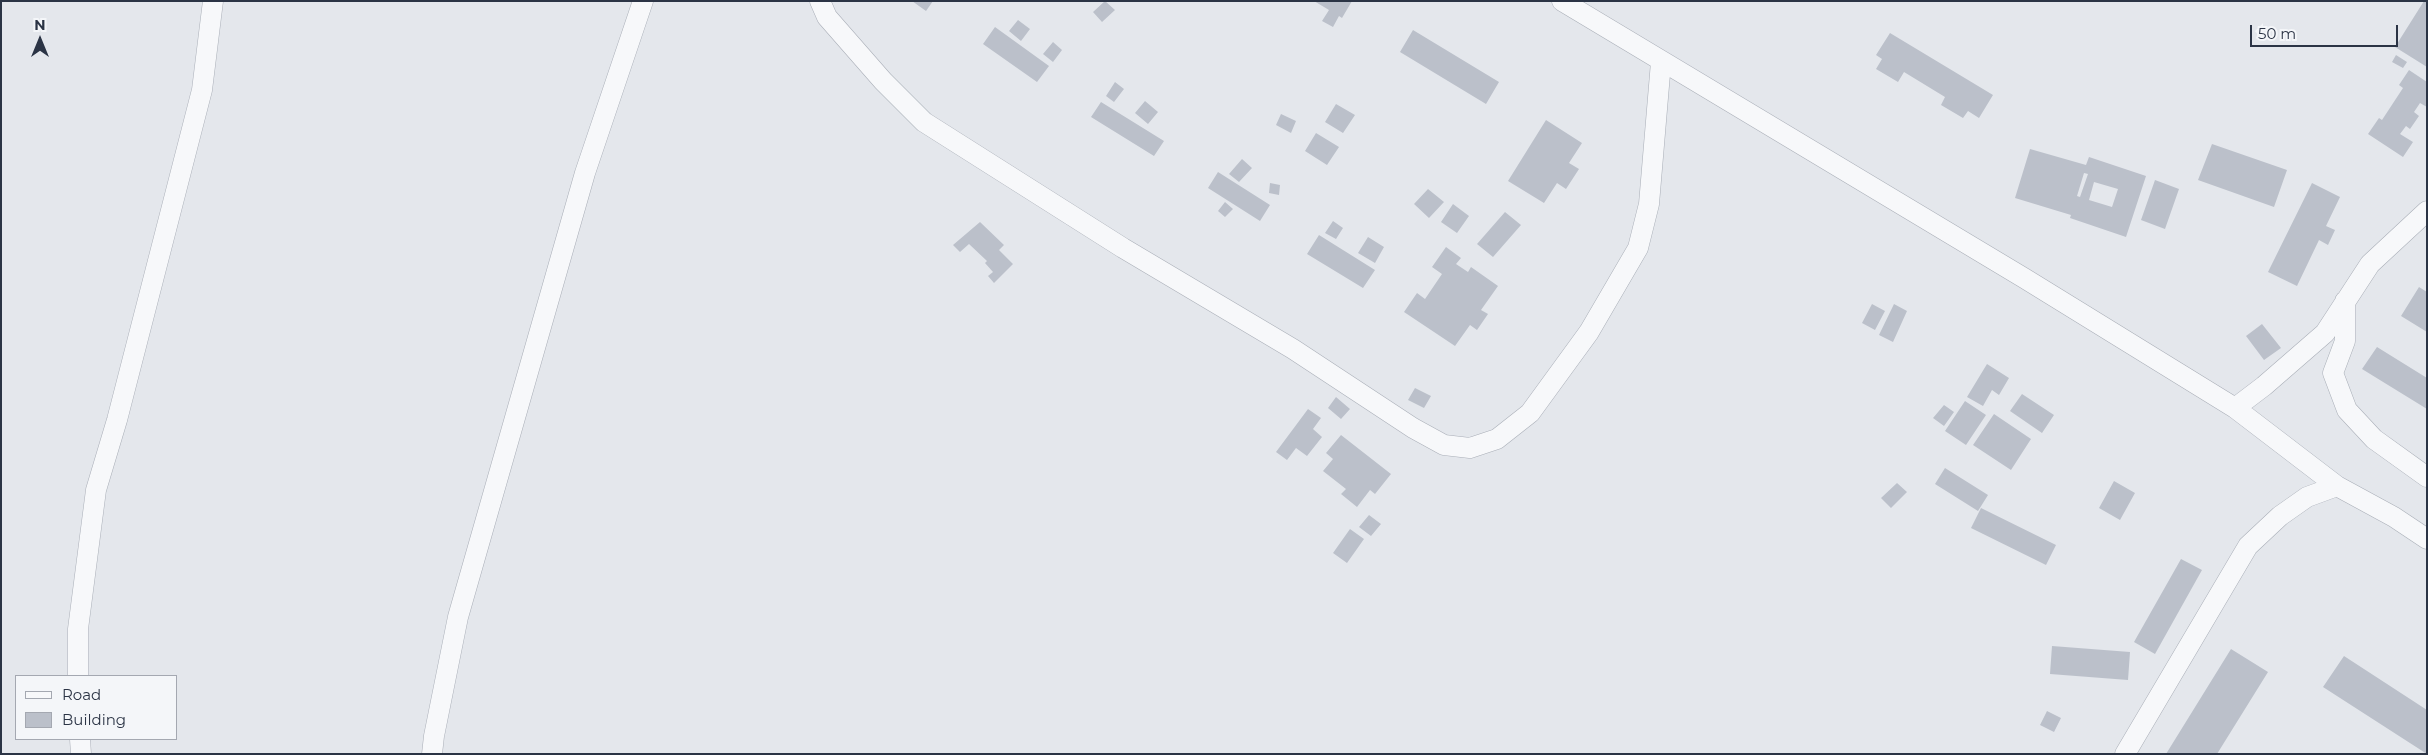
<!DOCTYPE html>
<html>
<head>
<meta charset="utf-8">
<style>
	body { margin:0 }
	#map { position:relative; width:2428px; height:755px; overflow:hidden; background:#e4e7ec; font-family:Montserrat,sans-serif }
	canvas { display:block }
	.frame { position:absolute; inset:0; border:2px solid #2b3445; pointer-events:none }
	.legend { position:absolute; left:15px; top:675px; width:162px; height:65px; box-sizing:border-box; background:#f4f6f9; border:1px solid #a4a8b1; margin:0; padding:6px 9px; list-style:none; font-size:15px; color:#2b3445 }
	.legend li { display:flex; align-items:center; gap:10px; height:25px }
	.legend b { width:25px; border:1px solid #a4a8b1 }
	.north { position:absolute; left:15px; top:15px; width:50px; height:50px; -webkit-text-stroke:4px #f4f6f9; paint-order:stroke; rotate:0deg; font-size:14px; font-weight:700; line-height:20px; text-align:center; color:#2b3445 }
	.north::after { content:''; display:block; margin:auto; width:18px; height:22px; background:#2b3445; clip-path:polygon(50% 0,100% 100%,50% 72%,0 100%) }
	.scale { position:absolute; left:2250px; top:25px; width:148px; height:22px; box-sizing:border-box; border:2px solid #2b3445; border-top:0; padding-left:6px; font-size:15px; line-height:18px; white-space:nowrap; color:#2b3445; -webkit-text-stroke:4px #f4f6f9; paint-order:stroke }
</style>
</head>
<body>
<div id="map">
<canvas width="2428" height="755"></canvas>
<div class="frame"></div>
<ul class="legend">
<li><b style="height:6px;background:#f7f8fa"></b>Road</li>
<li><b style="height:14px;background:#bbc0ca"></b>Building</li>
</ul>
<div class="north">N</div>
<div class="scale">50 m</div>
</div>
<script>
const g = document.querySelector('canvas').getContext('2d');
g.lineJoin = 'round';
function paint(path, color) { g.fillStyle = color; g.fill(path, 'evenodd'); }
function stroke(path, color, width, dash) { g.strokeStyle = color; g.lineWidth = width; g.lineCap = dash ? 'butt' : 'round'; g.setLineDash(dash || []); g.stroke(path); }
paint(new Path2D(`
	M912,1H933L926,11Z
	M1105,1L1115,10L1102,22L1093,12Z
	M1314,1H1352L1342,18L1339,16L1333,27L1322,21L1329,10Z
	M2424,1H2427V67L2395,47Z
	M1018,20L1030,29L1021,41L1009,31Z
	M995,27L1049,66L1037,82L983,44Z
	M1413,30L1499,82L1486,104L1400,52Z
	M1890,33L1993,95L1979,118L1968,111L1963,118L1941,105L1945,97L1904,72L1898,82L1876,69L1882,59L1876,55Z
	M1053,42L1062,50L1053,62L1043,54Z
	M2396,55L2407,62L2403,68L2392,62Z
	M2409,70L2427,82V107L2420,103L2414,112L2419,116L2410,129L2406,126L2400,134L2413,142L2403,157L2368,134L2379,118L2382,120L2403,88L2399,85Z
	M1115,82L1124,89L1114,102L1106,96Z
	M1145,101L1158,112L1148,124L1135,113Z
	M1101,102L1164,141L1154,156L1091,117Z
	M1336,104L1355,115L1343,133L1325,122Z
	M1281,114L1296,121L1291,133L1276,125Z
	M1546,120L1582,143L1569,163L1579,169L1566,189L1557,183L1544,203L1508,181Z
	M1316,133L1339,147L1327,165L1305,151Z
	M2212,144L2287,170L2274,207L2198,180Z
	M2030,149L2086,165L2089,157L2146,176L2126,237L2070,218L2071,215L2015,198ZM2084,173L2088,174L2080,197L2077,196ZM2094,182L2118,189L2112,207L2089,200Z
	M1242,159L1252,168L1239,182L1229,174Z
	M1218,172L1270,205L1260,221L1208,188Z
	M2155,180L2179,189L2165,229L2141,220Z
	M1270,183L1280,185L1279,195L1269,193Z
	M2312,183L2340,197L2326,226L2335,230L2328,245L2319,240L2297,286L2268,272Z
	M1428,189L1444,202L1429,218L1414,204Z
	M1225,202L1233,209L1225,217L1218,211Z
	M1453,204L1469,216L1457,233L1441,222Z
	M1505,212L1521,225L1493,257L1477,244Z
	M1333,221L1343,228L1336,239L1325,233Z
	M980,222L1004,245L999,250L1013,264L994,283L988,276L993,272L985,263L987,261L969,244L960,252L953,245Z
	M1319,235L1375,270L1363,288L1307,254Z
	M1368,237L1384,247L1375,263L1358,253Z
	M1446,247L1461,258L1456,264L1468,272L1471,267L1498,286L1481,310L1488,314L1477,330L1470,325L1455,346L1404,312L1417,293L1425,299L1442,274L1432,267Z
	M2419,287L2427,292V332L2401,316Z
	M1872,304L1885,311L1875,330L1862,323Z
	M1894,304L1907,311L1893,342L1879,335Z
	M2262,324L2281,348L2264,360L2246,336Z
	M2377,347L2427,378V409L2362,369Z
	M1987,364L2009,378L1999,395L1992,390L1983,406L1967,397Z
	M1415,388L1431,396L1424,408L1408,400Z
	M2022,394L2054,415L2042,433L2010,411Z
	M1336,397L1350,409L1341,419L1328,408Z
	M1965,401L1986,415L1966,445L1945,431Z
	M1944,405L1954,412L1944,426L1933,418Z
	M1308,409L1321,418L1313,429L1322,437L1307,456L1296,448L1287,460L1276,452Z
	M1994,414L2031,439L2011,470L1973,445Z
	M1341,435L1391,474L1375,494L1370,490L1357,507L1341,494L1346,489L1323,471L1333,459L1326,453Z
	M1945,468L1988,495L1978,511L1935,484Z
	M2114,481L2135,493L2120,520L2099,508Z
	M1897,483L1907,492L1891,508L1881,498Z
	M1981,508L2056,545L2046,565L1971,528Z
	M1369,515L1381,524L1371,536L1359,527Z
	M1350,529L1364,539L1347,563L1333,553Z
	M2181,559L2202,570L2155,654L2134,642Z
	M2052,646L2130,652L2128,680L2050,674Z
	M2231,649L2268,672L2217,754H2166Z
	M2344,656L2427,710V754L2323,687Z
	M2047,711L2061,718L2054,732L2040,725Z`), '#bbc0ca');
const minor = new Path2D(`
	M820,1L827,17L883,81L924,122L1123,248L1293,349L1413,428L1444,445L1470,448L1497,439L1530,413L1589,332L1638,248L1649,204L1661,62
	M1562,1L2024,278L2235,408L2337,486L2394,517L2427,539
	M2345,301V341L2333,373L2347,410L2374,439L2427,477
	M2235,408L2264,386L2325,333L2370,264L2427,211
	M78,676V629L96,490L117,420L202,90L213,1
	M80,739L81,754
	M432,754L434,736L458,617L585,173L643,1
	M2125,754L2248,546L2280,516L2307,497L2337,486`);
stroke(minor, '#a9aeb7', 21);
stroke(minor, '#f7f8fa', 20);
</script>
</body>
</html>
